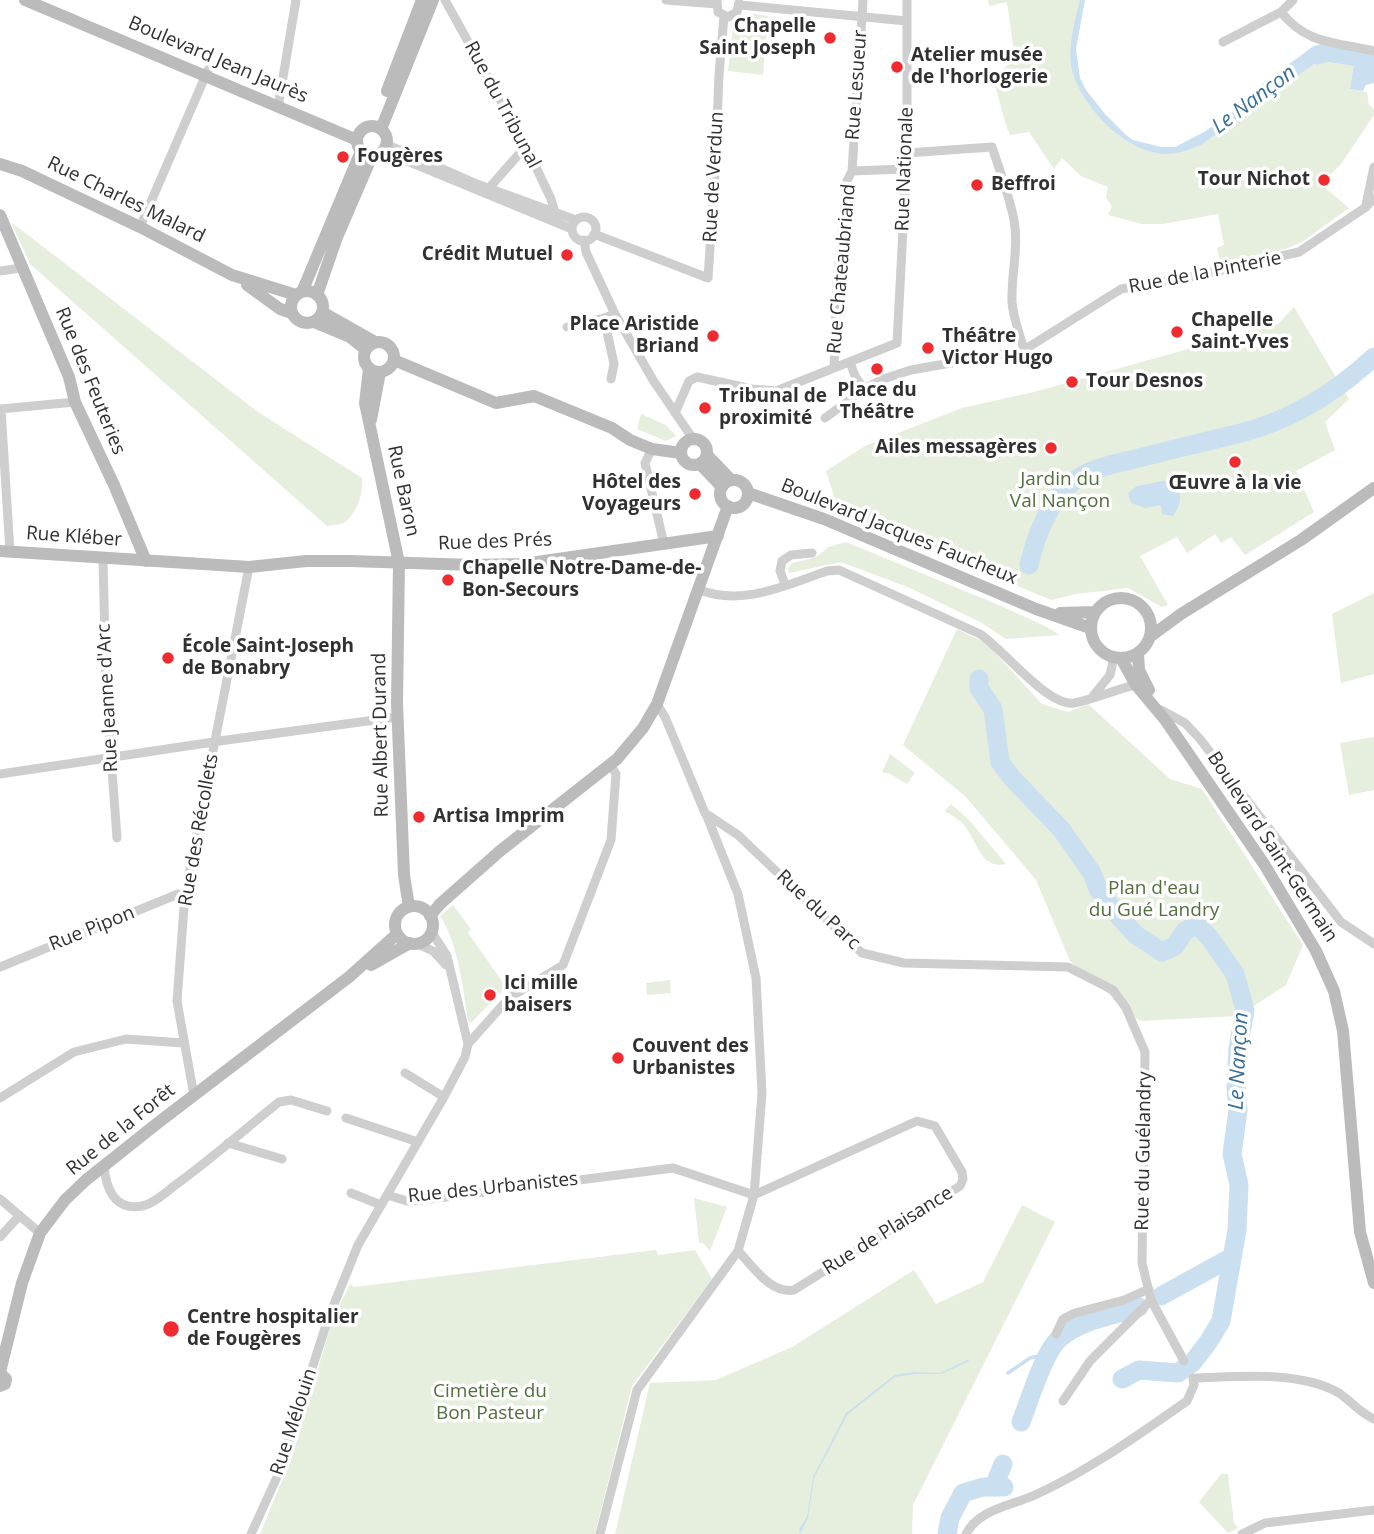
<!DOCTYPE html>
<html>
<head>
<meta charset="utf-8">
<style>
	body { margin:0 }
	canvas { display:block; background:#fff }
</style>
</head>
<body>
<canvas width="1374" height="1534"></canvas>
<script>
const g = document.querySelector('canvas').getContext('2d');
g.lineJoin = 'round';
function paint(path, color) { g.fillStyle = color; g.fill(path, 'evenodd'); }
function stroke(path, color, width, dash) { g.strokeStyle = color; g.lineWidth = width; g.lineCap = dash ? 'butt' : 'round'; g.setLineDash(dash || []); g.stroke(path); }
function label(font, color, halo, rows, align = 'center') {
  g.font = font + ' "Open Sans",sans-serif'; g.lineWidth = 7; g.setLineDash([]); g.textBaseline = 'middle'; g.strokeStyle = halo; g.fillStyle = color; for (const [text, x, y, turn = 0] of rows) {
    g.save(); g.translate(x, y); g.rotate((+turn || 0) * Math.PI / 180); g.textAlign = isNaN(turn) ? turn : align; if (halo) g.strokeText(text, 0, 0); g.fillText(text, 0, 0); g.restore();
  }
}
paint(new Path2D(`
	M988,0H1081L1073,60L1075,71L1088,100L1122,138L1165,152L1201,145L1324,57L1355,56L1350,89L1367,92L1369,105L1374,109V115L1341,164L1330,175L1322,173L1318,177L1323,186L1349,208L1302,242L1283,250L1220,263L1217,248L1224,245L1218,214L1163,224H1142L1108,215L1112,206L1106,198L1108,187L1081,176L1062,158L1054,169L1029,132L1010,135C1002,117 1000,97 992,78L1015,59L1007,2L989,6Z
	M748,13L768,16L763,75L728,71L733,25L742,27L748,22Z
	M11,222L258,412L362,478C364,491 357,514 345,522C341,525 332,525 327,526L30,264Z
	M1294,307L1349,399L1325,422L1335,450L1296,471L1314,512L1245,555L1231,537L1221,543L1215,534L1187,553L1177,537L1140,556L1168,605L1162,607L1128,588L1076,594L1051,600L839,511L826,471L865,446L962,408L1034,392L1278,324Z
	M641,414L666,425L676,436L666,441L637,429Z
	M846,542L1001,606L1045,626L1060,635L1006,639L980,622L910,588L841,562L789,573L788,568L792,563L810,559L819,555L828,547Z
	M1374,593V674L1341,683L1332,614Z
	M957,629L986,643L1042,704L1068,712L1088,704L1170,779L1202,789L1303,945L1286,985L1238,1016L1140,1021L1070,961L1036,880L966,797L903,745Z
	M1374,737V790L1349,795L1340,743Z
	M890,754L915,773L907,784L890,774L882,772Z
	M951,804L969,820L1006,864C980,870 977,840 964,825C959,819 951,815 945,811Z
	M453,905L471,929L468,933L506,987L471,1023L468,1021C463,989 458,942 440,916Z
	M670,980L671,993L647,995L646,983Z
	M694,1198L727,1207L710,1251L703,1243H699Z
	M1022,1205L1055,1222L913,1505L912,1534H615L650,1383L716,1380L792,1347L914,1270L936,1304L983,1282Z
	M656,1250L658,1255L695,1250L712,1279L632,1386L595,1534H260L292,1457L333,1318L350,1284L354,1287Z
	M1221,1474H1228L1234,1523L1238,1528L1228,1533L1199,1502Z`), '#e6eede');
paint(new Path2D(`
	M1080,0H1085L1076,49L1080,78L1086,90L1105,114L1127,136L1133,140L1161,147H1175L1204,132L1246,103L1255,89L1311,48L1323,45L1342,47L1341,56L1324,57L1201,145C1188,150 1178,154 1164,154C1125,152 1081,106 1072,70C1067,47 1075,22 1080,0Z
	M1356,50L1374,54V83L1366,85L1363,91L1350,89Z
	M1164,481L1177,485C1182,498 1181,504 1173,516L1162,514L1161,505L1145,508L1131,503L1128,493L1137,486Z
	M967,1360L970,1361L941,1374H915L895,1377L848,1414L814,1478L808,1518L800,1534L799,1529L807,1517L813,1477L846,1413L895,1375L914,1372L940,1373Z`), '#cadfef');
stroke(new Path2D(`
	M1008,1373L1030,1358L1047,1354`), '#cadfef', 3.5);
stroke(new Path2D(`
	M1317,55L1327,52L1374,59
	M1029,565C1036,536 1047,505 1069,485C1089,467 1119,463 1143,457C1176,448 1209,441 1241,433C1292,420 1336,392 1374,357
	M979,679V688L993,709L1000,762L1012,778L1061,829L1092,873L1098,889L1115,912L1136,935L1162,952L1175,946L1185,931L1197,925L1209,937L1235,974L1245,1010L1238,1048L1236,1088L1238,1110L1232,1154L1239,1185L1237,1230L1221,1321L1209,1341L1193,1362L1178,1373L1139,1370L1122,1379
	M1161,1296L1232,1257
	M1021,1422C1029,1402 1044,1351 1059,1339C1080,1320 1113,1316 1139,1307
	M994,1486L1003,1464
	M947,1534L950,1518L963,1493L983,1487H1004`), '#cadfef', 19);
stroke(new Path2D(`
	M445,0L526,146L551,199L555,212
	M666,0L716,4
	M717,1L718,12L728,17L737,12L739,2
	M740,5L907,21
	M1281,12C1307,45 1336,42 1374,51
	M1223,42L1281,12L1293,0
	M278,107L296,0
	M386,144L477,184L576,220
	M383,151L572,229
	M907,153L992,147C1000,171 1009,195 1014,220C1019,248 1011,274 1012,302C1013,318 1020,334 1024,350
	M852,171L906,169
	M490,187L526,146
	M1366,205L1374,167
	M572 229a12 12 0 1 1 24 0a12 12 0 1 1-24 0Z
	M140,227L208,70
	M594,234L708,278L715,173L719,75L724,16
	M584,240L586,252L615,314L653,380L693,439
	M0,271L21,268
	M567,327L604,318
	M850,362L855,376L864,389
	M834,368L837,283L847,181L852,171L863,0
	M611,379L614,364L604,318L615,314
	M0,409L75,402
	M1,409L10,552
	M675,413L689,381L697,377L752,389L776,391L897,343L907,153V0
	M825,418L864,389L883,379L911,370L1024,350L1121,289L1195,276L1299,252L1366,207L1374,198
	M652,449L645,463L664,544
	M103,558L106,688L117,838
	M785,584L780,571L782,561L791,555L812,553
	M697,589C742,607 784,586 827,571L839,570L980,634C1004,650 1048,707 1074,703C1095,699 1116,689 1136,685
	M1093,696L1110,675L1114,657
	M657,704L665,717L705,813L738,835L862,953L904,963L1068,967L1113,990L1126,1008L1145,1052L1142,1263L1151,1300L1184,1361
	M1161,710L1185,723L1200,739L1341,922L1374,944
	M0,774L227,740L397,717
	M431,931L447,956L468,1044L465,1057L444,1097L387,1195L407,1201L422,1200L673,1168L754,1195L917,1121L935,1126L962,1172L963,1179L960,1186L794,1290C770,1294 754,1267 738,1251
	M415,943L433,951L446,965
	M0,967L178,894H185
	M468,1044L509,998L563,965L611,840L616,774L610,764
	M405,1073L444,1097
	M194,1096L177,1001L185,894L249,567
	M0,1098L74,1052L126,1039L183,1043
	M346,1118L418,1142
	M228,1143L282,1159
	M104,1166C106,1188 114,1211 142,1206C153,1204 165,1193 174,1186C210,1160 244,1130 279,1102L291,1100L327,1111
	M351,1193L381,1205
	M0,1199L40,1233
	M0,1237L19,1216
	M1056,1334L1063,1319L1075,1313L1124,1300L1149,1289
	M1063,1401L1090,1361L1151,1300
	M251,1534L277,1477L328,1319L358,1245L387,1195
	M600,1534L637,1390L738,1251L754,1195L762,1093L756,978L738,894L706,814
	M966,1534C979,1509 1011,1506 1035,1495C1090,1470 1138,1435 1187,1401L1194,1385L1193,1378C1238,1377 1299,1370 1339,1393C1351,1401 1360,1413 1374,1419
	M1242,1534L1265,1523L1374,1510`), '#cecece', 9);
stroke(new Path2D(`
	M25,0L357,140
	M387,91L422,0
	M357 141a15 15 0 1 1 30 0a15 15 0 1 1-30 0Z
	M381,129L433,0
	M0,164L22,171L140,227L232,275L296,295
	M0,215L69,377L75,402L114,485L146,561
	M247,285L280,309L292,313
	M291 307a16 16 0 1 1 32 0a16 16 0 1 1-32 0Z
	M302,292L361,151
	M317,295L337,237L372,156
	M322,312L375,342
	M314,322L350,337L365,349
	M364 357a15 15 0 1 1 30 0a15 15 0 1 1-30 0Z
	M394,360L496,403L534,396L612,428L630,440L652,449L681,453
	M369,369L365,403L399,563L397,703L404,875L409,907
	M371,420L380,372
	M681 452a13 13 0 1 1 26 0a13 13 0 1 1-26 0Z
	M707,455L731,480
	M700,464L722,487
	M720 494a14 14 0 1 1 28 0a14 14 0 1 1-28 0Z
	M748,493L824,519L1036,609L1090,628
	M0,551L249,567L306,561H350L473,565L523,564L718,536
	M1091 628a30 30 0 1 1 60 0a30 30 0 1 1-60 0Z
	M1060,613L1095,612
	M1151,636L1181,614L1301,540L1374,488
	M1138,653L1139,670L1149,690
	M1121,658L1136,685L1166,721L1264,864L1316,951L1334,991L1343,1031L1360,1232L1374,1283
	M395 925a19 19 0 1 1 38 0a19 19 0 1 1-38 0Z
	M430,916L440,904L500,851L617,759L643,728L657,704L728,506
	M371,965L410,943
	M0,1372L22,1283L40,1233L65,1200L86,1180L159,1122L349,977L397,934
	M0,1373L6,1379L5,1384L0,1386`), '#bbb', 12);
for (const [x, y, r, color] of [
	[830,38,7,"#f02b30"],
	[897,67,7,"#f02b30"],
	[343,157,7,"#f02b30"],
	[1324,180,7,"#f02b30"],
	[977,185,7,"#f02b30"],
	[567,255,7,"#f02b30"],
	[1177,332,7,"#f02b30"],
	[713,336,7,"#f02b30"],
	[928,348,7,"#f02b30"],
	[877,369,7,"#f02b30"],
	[1072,382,7,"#f02b30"],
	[705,408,7,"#f02b30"],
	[1051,448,7,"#f02b30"],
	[1235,462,7,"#f02b30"],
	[695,494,7,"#f02b30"],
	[448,580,7,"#f02b30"],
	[168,658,7,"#f02b30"],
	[419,817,7,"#f02b30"],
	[490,995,7,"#f02b30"],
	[618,1058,7,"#f02b30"],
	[171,1329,9,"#f02b30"]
]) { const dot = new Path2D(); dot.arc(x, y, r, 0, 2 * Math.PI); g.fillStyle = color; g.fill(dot); stroke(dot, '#fff', 2.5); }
label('bold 19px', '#313131', '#fff', [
	["Chapelle",816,27,"right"],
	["Saint Joseph",816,49,"right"],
	["Atelier musée",911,56],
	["de l'horlogerie",911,78],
	["Fougères",357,157],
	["Tour Nichot",1310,180,"right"],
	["Beffroi",991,185],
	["Crédit Mutuel",553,255,"right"],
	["Chapelle",1191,321],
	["Saint-Yves",1191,343],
	["Place Aristide",699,325,"right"],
	["Briand",699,347,"right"],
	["Théâtre",942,337],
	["Victor Hugo",942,359],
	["Tour Desnos",1086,382],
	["Place du",877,391,"center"],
	["Théâtre",877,413,"center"],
	["Tribunal de",719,397],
	["proximité",719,419],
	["Ailes messagères",1037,448,"right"],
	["Hôtel des",681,483,"right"],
	["Voyageurs",681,505,"right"],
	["Œuvre à la vie",1235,484,"center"],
	["Chapelle Notre-Dame-de-",462,569],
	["Bon-Secours",462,591],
	["École Saint-Joseph",182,647],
	["de Bonabry",182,669],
	["Artisa Imprim",433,817],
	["Ici mille",504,984],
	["baisers",504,1006],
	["Couvent des",632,1047],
	["Urbanistes",632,1069],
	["Centre hospitalier",187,1318],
	["de Fougères",187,1340]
], 'left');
label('19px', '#313131', '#fff', [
	["Boulevard Jean Jaurès",218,60,23],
	["Rue Lesueur",857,85,-86],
	["Rue du Tribunal",502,105,62],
	["Rue Nationale",905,169,-88],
	["Rue de Verdun",714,177,-87],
	["Rue Charles Malard",126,200,26],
	["Rue Chateaubriand",842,269,-85],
	["Rue de la Pinterie",1205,273,-11],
	["Rue des Feuteries",90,381,68],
	["Rue Baron",403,491,78],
	["Boulevard Jacques Faucheux",899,532,22],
	["Rue Kléber",74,537,4],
	["Rue des Prés",495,542,-2],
	["Rue Jeanne d'Arc",108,698,-93],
	["Rue Albert Durand",381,735,-91],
	["Rue des Récollets",199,830,-80],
	["Boulevard Saint-Germain",1272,847,57],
	["Rue du Parc",818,910,43],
	["Rue Pipon",92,929,-22],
	["Rue de la Forêt",121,1130,-39],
	["Rue du Guélandry",1144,1151,-89],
	["Rue des Urbanistes",493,1188,-6],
	["Rue de Plaisance",888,1231,-32],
	["Rue Mélouin",294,1422,-72]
]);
label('19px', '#51703b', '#fff', [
	["Jardin du",1060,480],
	["Val Nançon",1060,502],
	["Plan d'eau",1154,889],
	["du Gué Landry",1154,911],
	["Cimetière du",490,1392],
	["Bon Pasteur",490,1414]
]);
label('italic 21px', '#396f99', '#fff', [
	["Le Nançon",1254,100,-37],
	["Le Nançon",1239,1061,-87]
]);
</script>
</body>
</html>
